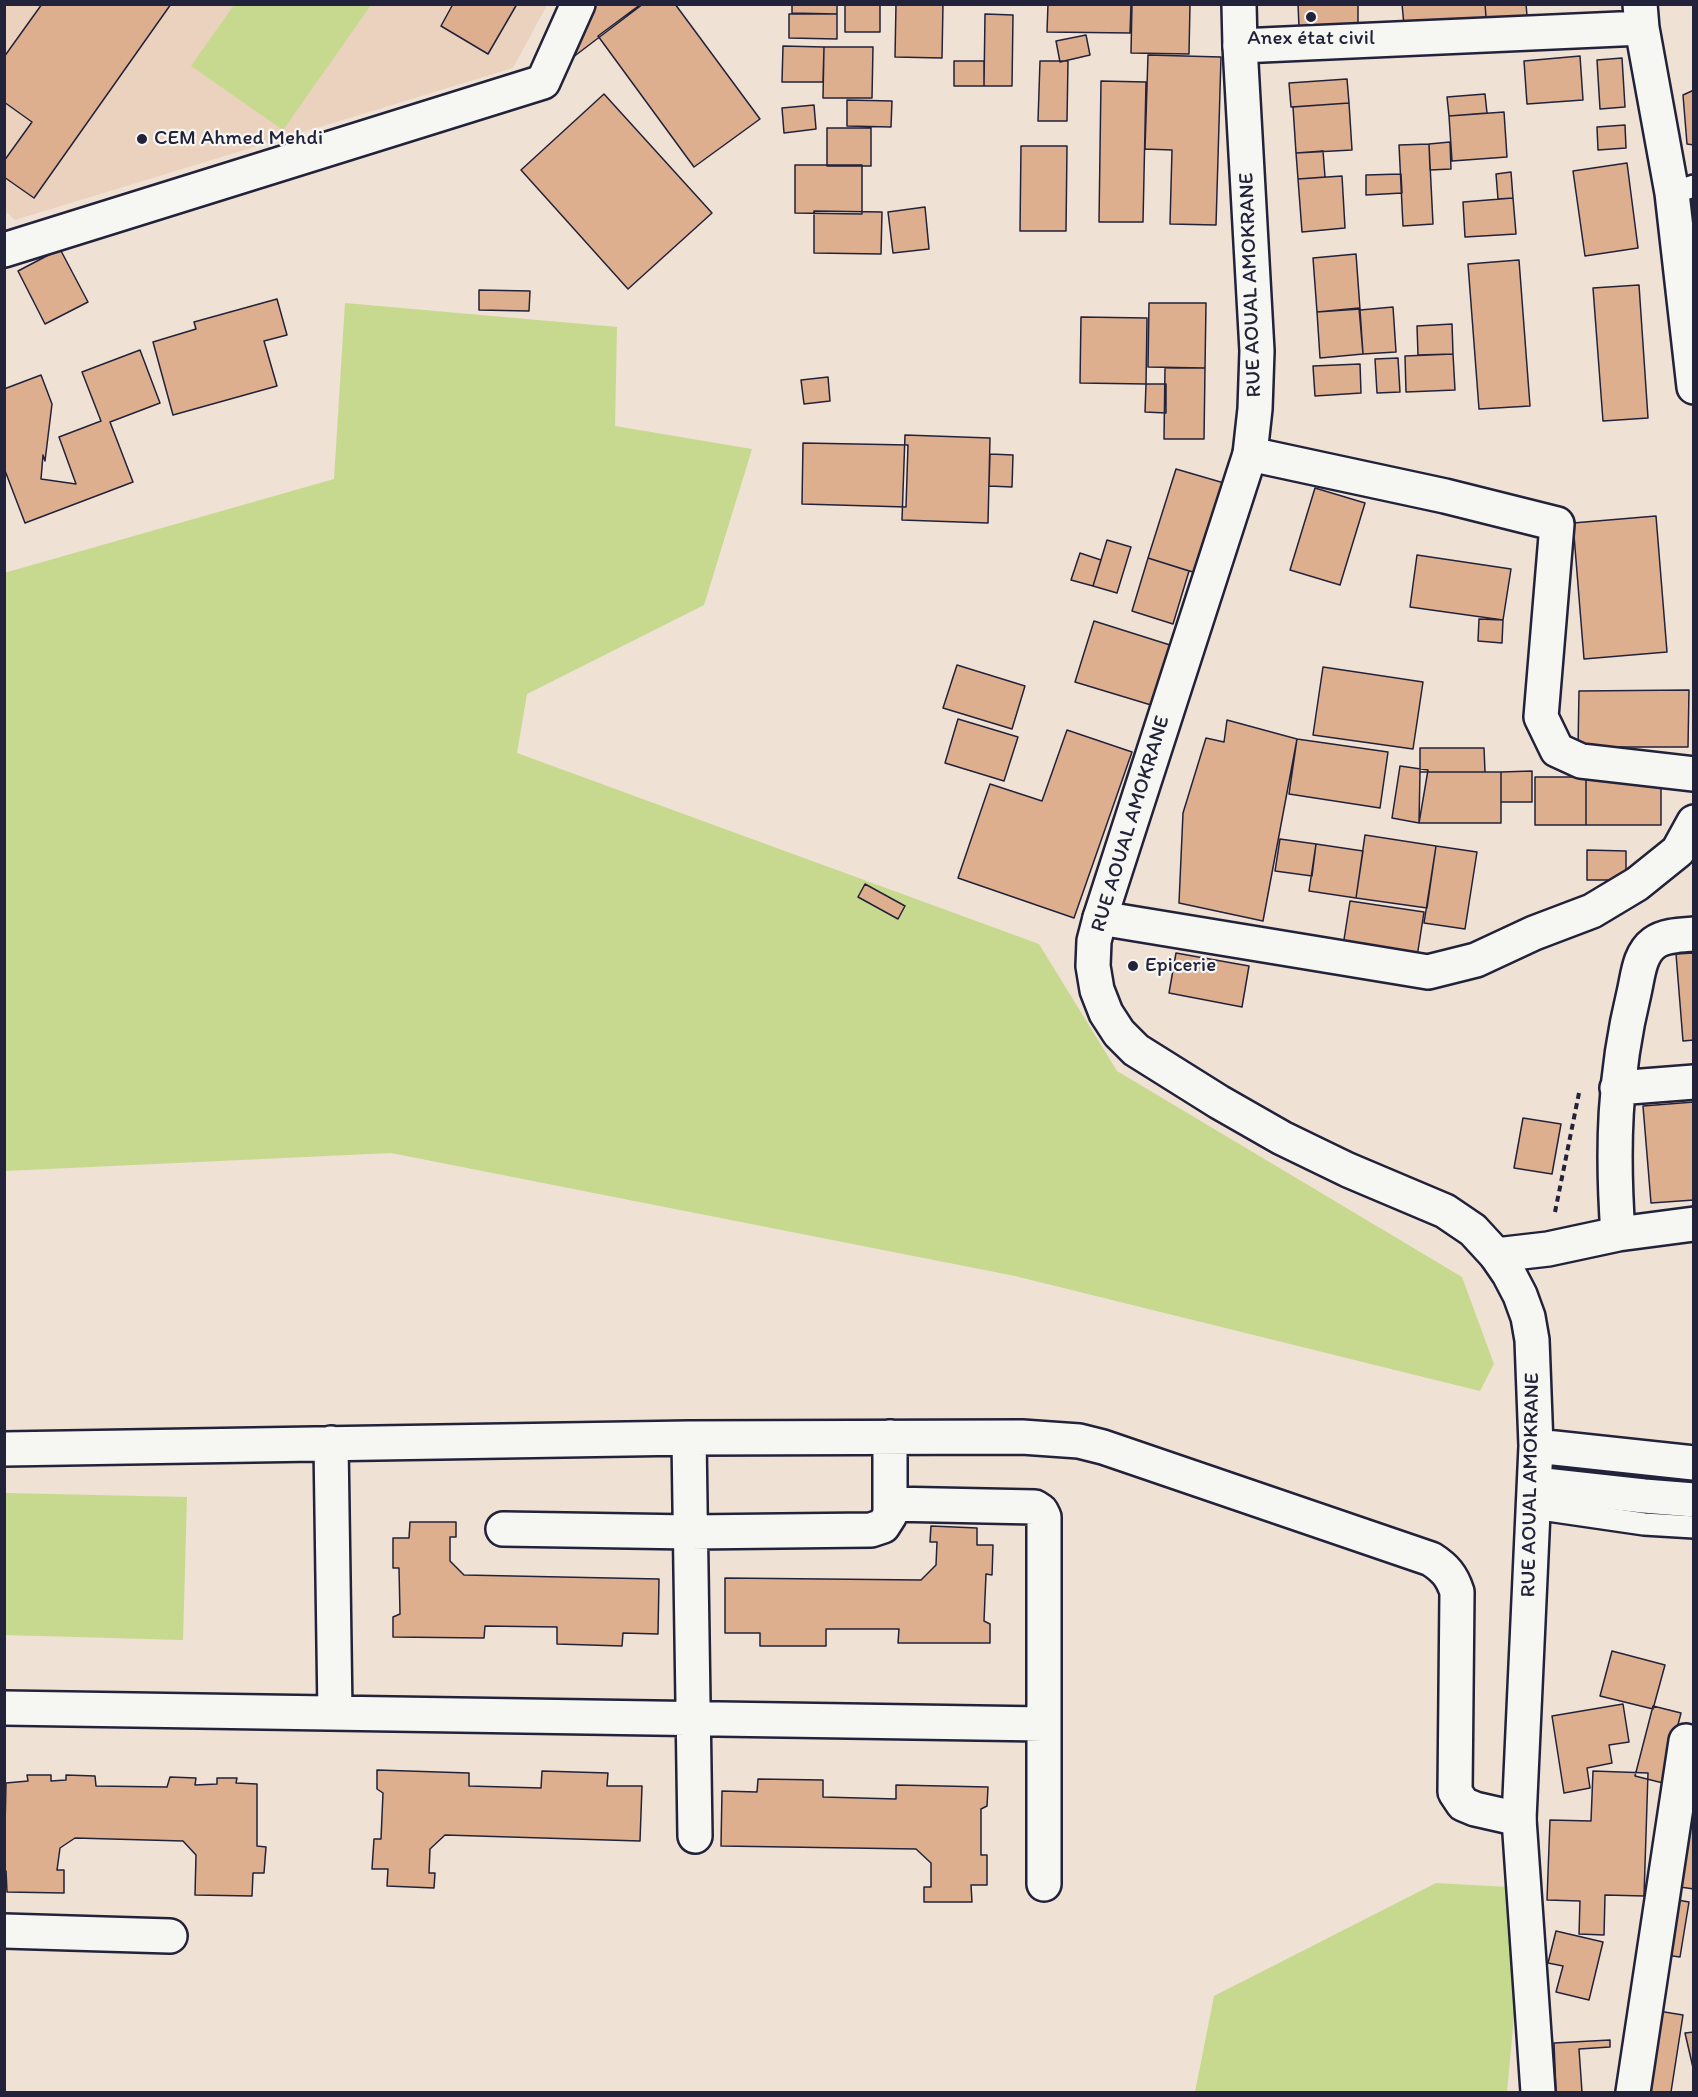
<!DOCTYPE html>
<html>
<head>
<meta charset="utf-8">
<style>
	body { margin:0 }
	#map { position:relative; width:1698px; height:2097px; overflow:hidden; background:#efe1d4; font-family:Itim,sans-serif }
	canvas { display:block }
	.frame { position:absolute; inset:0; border:6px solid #22223b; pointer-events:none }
</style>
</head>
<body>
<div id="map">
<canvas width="1698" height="2097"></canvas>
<div class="frame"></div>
</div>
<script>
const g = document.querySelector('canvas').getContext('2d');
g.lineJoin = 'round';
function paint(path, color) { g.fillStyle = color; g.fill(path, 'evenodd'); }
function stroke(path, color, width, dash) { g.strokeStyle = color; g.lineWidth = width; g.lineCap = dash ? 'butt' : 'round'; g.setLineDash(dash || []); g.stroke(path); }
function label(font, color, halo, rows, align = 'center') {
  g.font = font + ' Itim,sans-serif'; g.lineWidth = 4.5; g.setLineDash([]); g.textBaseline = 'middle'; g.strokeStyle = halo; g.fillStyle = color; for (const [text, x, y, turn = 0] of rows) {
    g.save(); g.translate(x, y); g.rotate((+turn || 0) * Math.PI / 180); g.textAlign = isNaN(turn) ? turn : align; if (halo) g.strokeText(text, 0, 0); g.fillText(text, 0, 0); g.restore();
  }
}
paint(new Path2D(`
	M4,5H547L513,68L15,220L4,210Z`), '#ead2bf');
paint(new Path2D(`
	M234,5V4L371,5L283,130L191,66Z
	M345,303L617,327L615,426L752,449L704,605L527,694L517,753L1039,944L1117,1071L1462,1277L1494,1364L1480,1391L1015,1276L391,1153L5,1171L4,573L334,479Z
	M6,1493L187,1497L183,1640L5,1635Z
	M1436,1883L1526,1888L1507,2092H1195L1214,1996Z`), '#c6d98e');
const building = new Path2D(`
	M42,4H171L34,198L4,177V161L32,122L4,102V57Z
	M453,4H517L488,54L441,26Z
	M586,4H643L568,61Z
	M641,4H675L760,119L694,167L598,36Z
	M792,4H837V14L792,13Z
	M845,4H880V32H845Z
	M896,4H943L942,58L895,57Z
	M1048,4H1131L1130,33L1047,32Z
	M1132,4H1190L1189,54L1131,53Z
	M1298,4H1358V25L1299,27Z
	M1402,4H1485L1487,30L1405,36Z
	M1485,4H1526L1528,27L1487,30Z
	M789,14H837V39L789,38Z
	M985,14L1013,15L1012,86H984Z
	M1086,35L1090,55L1060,62L1056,41Z
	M783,46L824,47L823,82H782Z
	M824,47H873L872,98H823Z
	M1148,55L1221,57L1216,225L1170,224L1172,150L1145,149Z
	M1580,56L1583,100L1527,104L1524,61Z
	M1622,58L1625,107L1600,109L1597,60Z
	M954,61H984V86H954Z
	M1040,61H1068L1067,121H1038Z
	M1347,79L1349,103L1291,107L1289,83Z
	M1101,81L1146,82L1143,222H1099Z
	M1694,90V145L1687,144L1683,95Z
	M604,94L712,213L628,289L521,170Z
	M1485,94L1487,113L1449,116L1447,97Z
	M847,100L892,101L891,127L847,126Z
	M1349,103L1352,150L1296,153L1293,107Z
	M814,105L816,129L784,133L782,108Z
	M1504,112L1507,157L1452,161L1449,116Z
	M1625,125L1626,148L1598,150L1597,127Z
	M827,128H871V166H827Z
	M1450,142L1451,169L1430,170L1429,144Z
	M1429,144L1433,224L1403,226L1399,145Z
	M1021,146H1067L1066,231H1020Z
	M1323,151L1325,177L1298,179L1296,153Z
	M1627,163L1638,248L1585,256L1573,171Z
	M795,165H862V214L795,213Z
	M1511,172L1513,198L1498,199L1496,174Z
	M1401,174L1402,193L1366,195V175Z
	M1342,176L1345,228L1302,232L1298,179Z
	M1513,198L1516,234L1465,237L1463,202Z
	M925,207L929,249L893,253L888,212Z
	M814,211L882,212L881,254L814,253Z
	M60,249L88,302L45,324L18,271Z
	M1356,254L1360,309L1317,312L1313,258Z
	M1519,260L1530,406L1479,409L1468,264Z
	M1639,285L1648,418L1603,421L1593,288Z
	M479,290L530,291L529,311L479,310Z
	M277,299L287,335L264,341L277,386L173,415L153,342L196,329L194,322Z
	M1149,303H1206L1205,368L1148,367Z
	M1393,307L1396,352L1363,354L1360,310Z
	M1359,308L1363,354L1320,358L1317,312Z
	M1081,317L1147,318L1146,384L1080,383Z
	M1452,324L1453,354L1418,355L1417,326Z
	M140,350L160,403L110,422L133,482L25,523L4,468V389L41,375L52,404L45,461L43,455L41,479L76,484L59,437L101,421L82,372Z
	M1453,354L1455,390L1406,392L1405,356Z
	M1398,358L1400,392L1377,393L1375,359Z
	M1360,364L1361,393L1315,396L1313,366Z
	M1165,368H1205L1204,439H1164Z
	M828,377L830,401L804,404L801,380Z
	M1146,384H1166V413L1145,412Z
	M905,435L990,438L988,523L902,520Z
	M803,443L908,445L906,507L802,504Z
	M990,454L1013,455L1012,487L989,486Z
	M1176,469L1224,483L1196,573L1148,558Z
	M1315,488L1365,503L1340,585L1290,570Z
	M1656,516L1667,652L1584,659L1573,523Z
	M1107,540L1131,547L1117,593L1093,586Z
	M1080,553L1101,560L1093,586L1071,580Z
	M1417,555L1511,569L1503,620L1410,607Z
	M1148,558L1189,571L1173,624L1132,611Z
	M1479,619L1503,620L1502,643L1478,641Z
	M1094,621L1170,645L1151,705L1075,682Z
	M957,665L1025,686L1012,729L943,708Z
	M1323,667L1423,682L1413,749L1313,735Z
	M1689,690L1688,747H1578L1579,691Z
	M958,719L1018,737L1004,781L945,763Z
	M1227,720L1297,739L1263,921L1179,903L1183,813L1206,738L1224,742Z
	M1067,730L1132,752L1074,918L958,878L990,784L1042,801Z
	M1297,739L1388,752L1380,808L1289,794Z
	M1420,748H1484L1485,772H1420Z
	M1400,766L1428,770L1419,823L1392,818Z
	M1532,771V802H1501V772Z
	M1420,772H1501V823H1419Z
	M1535,777H1586V825H1535Z
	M1586,778L1661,779V825H1586Z
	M1365,835L1436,846L1427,908L1356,898Z
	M1280,839L1316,844L1312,876L1275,871Z
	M1316,844L1363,851L1356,898L1309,891Z
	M1436,846L1477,852L1465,929L1424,923Z
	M1587,850L1626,851V880H1587Z
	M865,884L905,906L898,919L858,897Z
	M1350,901L1424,912L1417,957L1343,946Z
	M1176,953L1249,966L1242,1007L1169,993Z
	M1694,953V1040L1683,1041L1676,954Z
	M1694,1102V1200L1651,1203L1643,1106Z
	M1523,1118L1561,1124L1552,1174L1514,1168Z
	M410,1522H456V1537H450V1561L464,1575L659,1579L658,1634L623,1633L622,1646L557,1644V1627L485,1626L484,1638L393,1637V1617L400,1614L399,1568H393V1538H409Z
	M931,1526L977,1528V1545H993L992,1575L986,1574L984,1621L990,1624V1643H898L899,1629H826V1646H760V1633H725V1578L921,1580L936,1565L937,1542H930Z
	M1612,1651L1665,1665L1653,1709L1600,1696Z
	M1623,1704L1629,1742L1609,1745L1612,1763L1587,1768L1590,1788L1564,1793L1552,1716Z
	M1653,1706L1681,1713L1663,1783L1635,1776Z
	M377,1770L469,1773V1786L541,1788L542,1771L608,1773L607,1786H642L640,1841L445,1835L430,1849L429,1873H435L434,1888L387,1886L388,1869H372L374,1839H381L383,1793L377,1789Z
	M1593,1771L1648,1773L1644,1896L1605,1895L1604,1935L1579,1934L1580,1901L1547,1900L1550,1820L1591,1821Z
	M27,1775H51V1781L66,1780V1775L95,1776L96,1786L167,1787L170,1777L196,1778L195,1785L217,1784V1778H237L236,1783L257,1784V1846L266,1847L264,1873H253L252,1896L195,1895L196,1855L183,1841L75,1838L60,1848L57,1870H64V1893L7,1892L6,1871H4L6,1783L28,1781Z
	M758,1779L823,1780V1797L896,1799V1785L988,1787L987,1806L981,1809V1855H987V1885H971L972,1902H924V1887H931V1863L916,1849L721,1846L722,1791L757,1792Z
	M1694,1800V1889L1673,1886Z
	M1660,1897L1689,1902L1680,1957L1651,1953Z
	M1556,1931L1603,1942L1589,2000L1556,1992L1563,1966L1548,1963Z
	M1646,2009L1683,2015L1671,2092H1633Z
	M1694,2032V2072L1685,2033Z
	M1610,2040V2047L1579,2049L1582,2092H1556L1554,2043Z`);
paint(building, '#deaf8f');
stroke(building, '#22223b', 1.5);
const lane = new Path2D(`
	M1672,193L1694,186
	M1534,1508L1644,1524L1694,1527`);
const street = new Path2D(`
	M1640,4L1642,28L1672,193L1694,387
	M1240,46L1642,28
	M4,250L543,82L578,4
	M1250,454L1445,496L1557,524L1541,717L1557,750L1581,761L1694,774
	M1100,918L1428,972L1476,960L1534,933L1592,911L1637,884L1678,851L1694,822
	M1617,1088L1694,1082
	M1618,1234C1612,1150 1614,1075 1634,993C1638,976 1639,954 1654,943C1665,935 1681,935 1694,934
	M1496,1255L1548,1249L1618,1234L1694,1224
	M689,1438L695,1836
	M331,1443L335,1713
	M4,1449L689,1438L1022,1437L1079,1441L1103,1447L1431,1559C1445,1568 1452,1576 1457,1592L1455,1792L1463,1804L1475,1809L1519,1819
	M890,1504L1035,1507L1041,1511L1044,1517V1884
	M503,1529L691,1532L871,1530L883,1526L890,1515V1437
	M4,1708L1043,1724
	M4,1931L170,1936
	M1633,2092L1686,1741`);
const secondary = new Path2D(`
	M1239,4L1240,46L1257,351L1255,409L1250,454L1100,918L1094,941L1093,966L1097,990L1106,1013L1119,1033L1136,1050L1219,1102L1282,1138L1348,1170L1445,1211L1473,1230L1496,1255L1509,1274L1520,1295L1528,1317L1532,1340L1536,1446L1519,1819L1538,2092
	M1536,1446L1694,1463
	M1535,1484L1644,1496L1694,1500`);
stroke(lane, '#22223b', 26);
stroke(street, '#22223b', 38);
stroke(secondary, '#22223b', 38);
stroke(new Path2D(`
	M1555,1212L1579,1093`), '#22223b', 4, [6, 4.5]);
stroke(lane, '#f6f6f2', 21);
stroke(street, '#f6f6f2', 33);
stroke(secondary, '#f6f6f2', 33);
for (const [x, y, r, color] of [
	[1311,17,6,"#22223b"],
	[142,139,6,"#22223b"],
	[1133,966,6,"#22223b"]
]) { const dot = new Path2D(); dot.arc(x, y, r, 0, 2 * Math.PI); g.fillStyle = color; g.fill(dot); stroke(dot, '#f6f6f2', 2); }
label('21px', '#22223b', '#f6f6f2', [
	["Anex état civil",1311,39,"center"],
	["CEM Ahmed Mehdi",154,139],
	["Epicerie",1145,966]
], 'left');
label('21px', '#22223b', '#f6f6f2', [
	["RUE AOUAL AMOKRANE",1251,285,-92],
	["RUE AOUAL AMOKRANE",1131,824,-73],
	["RUE AOUAL AMOKRANE",1531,1485,-89]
]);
</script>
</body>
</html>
